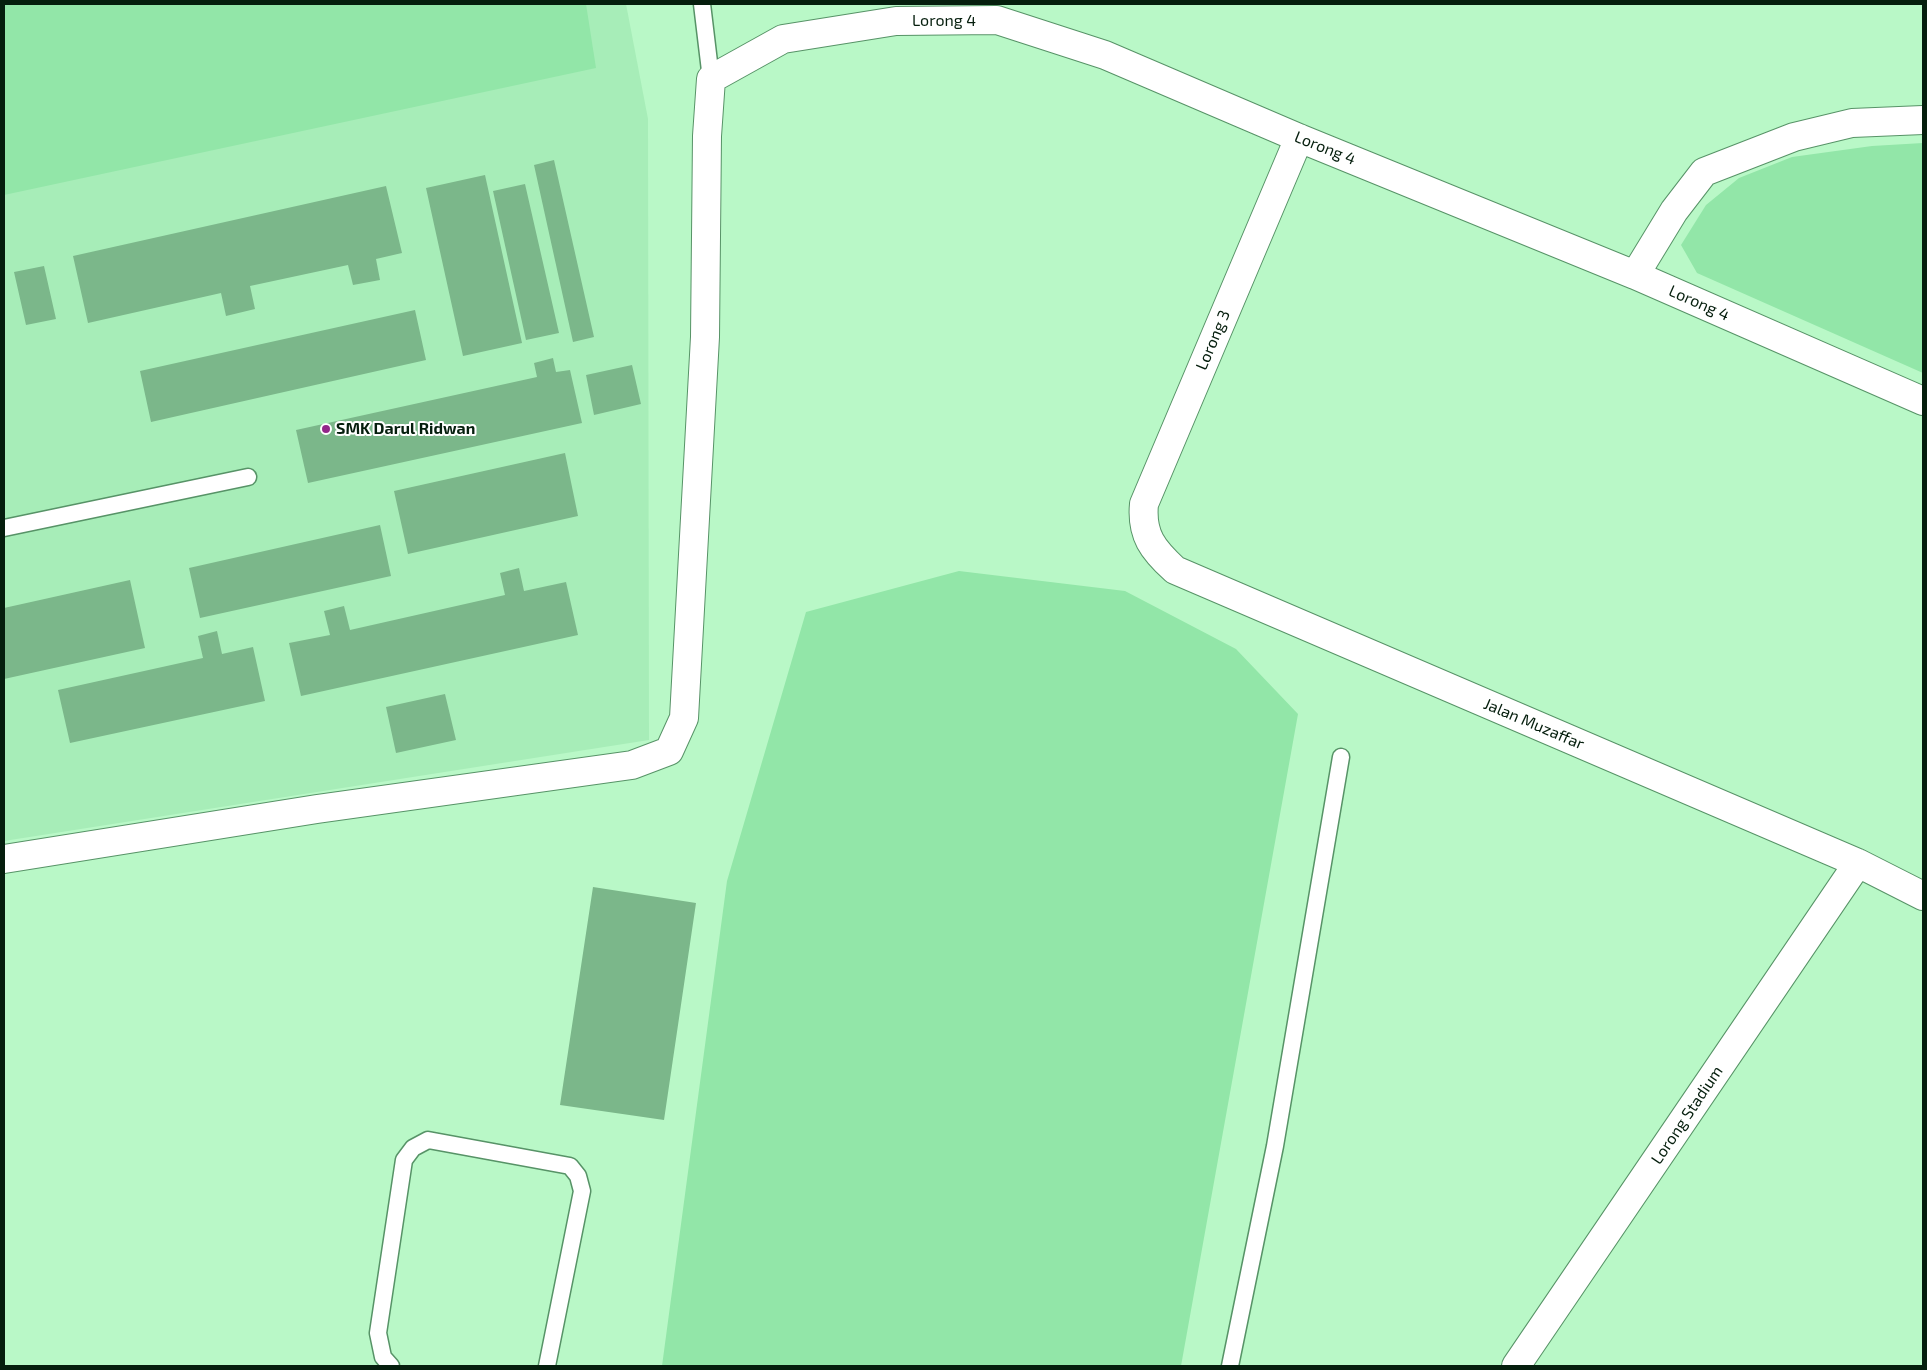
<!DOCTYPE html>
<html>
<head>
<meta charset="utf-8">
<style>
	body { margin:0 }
	#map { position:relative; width:1927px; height:1370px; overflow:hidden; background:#b9f8c7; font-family:"Exo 2",sans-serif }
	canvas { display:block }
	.frame { position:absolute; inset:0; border:5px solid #051e0d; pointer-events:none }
</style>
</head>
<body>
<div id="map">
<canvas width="1927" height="1370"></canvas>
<div class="frame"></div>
</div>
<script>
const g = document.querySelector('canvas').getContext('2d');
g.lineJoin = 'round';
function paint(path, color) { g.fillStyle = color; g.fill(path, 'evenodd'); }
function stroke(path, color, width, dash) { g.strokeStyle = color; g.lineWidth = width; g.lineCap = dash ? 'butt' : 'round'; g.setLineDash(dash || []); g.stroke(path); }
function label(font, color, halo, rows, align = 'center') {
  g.font = font + ' "Exo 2",sans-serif'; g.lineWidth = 4; g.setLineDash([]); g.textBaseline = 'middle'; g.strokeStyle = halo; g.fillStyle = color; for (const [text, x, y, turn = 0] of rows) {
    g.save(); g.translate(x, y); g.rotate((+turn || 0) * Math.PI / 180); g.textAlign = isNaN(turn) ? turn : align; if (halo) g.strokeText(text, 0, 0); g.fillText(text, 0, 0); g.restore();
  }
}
paint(new Path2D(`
	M4,4H626L648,119L649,740L4,841Z`), '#a7edb8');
paint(new Path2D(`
	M4,4H586L596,68L4,195Z
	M1923,143V373L1697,273L1681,245L1706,205L1739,178L1792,157L1872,146Z
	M959,571L1125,591L1236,649L1298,714L1181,1366H662L727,881L806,612Z`), '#92e6a8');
paint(new Path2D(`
	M554,160L594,337L573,342L534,165Z
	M485,175L522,343L463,356L426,188Z
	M525,184L559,333L526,340L493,191Z
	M386,186L402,253L376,259L380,280L353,285L348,265L250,286L255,309L226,316L221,293L88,323L73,256Z
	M44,266L56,319L26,325L14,272Z
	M415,310L426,360L151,422L140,371Z
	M553,358L556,372L570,370L582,423L308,483L296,430L537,377L534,363Z
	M632,365L641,404L594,415L586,375Z
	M565,453L578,516L408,554L394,491Z
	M380,525L391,576L200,618L189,568Z
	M519,568L524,591L566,582L578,635L301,696L289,643L330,635L324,611L344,606L350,630L505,595L500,573Z
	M130,580L145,648L4,679V608Z
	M217,631L222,654L253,647L265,701L70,743L58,690L203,658L198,636Z
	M445,694L456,740L396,753L386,707Z
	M593,887L696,903L664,1120L560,1105Z`), '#7bb78a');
const lane = new Path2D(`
	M702,4L711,79
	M4,528L248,477
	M391,1366L383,1357L378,1333L404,1160L413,1148L428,1140L570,1166L578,1176L582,1191L547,1366
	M1230,1366L1275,1146L1341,757`);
const street = new Path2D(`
	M1299,138L1144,504C1141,535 1153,550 1175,570L1858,863L1923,896
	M1635,275L1674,211L1704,172L1794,137L1852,123L1923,120
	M4,859L317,809L632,765L669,751L684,718L705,337L707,136L711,79L783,39L896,21L997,20L1105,55L1299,138L1635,275L1923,401
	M1516,1366L1858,863`);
stroke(lane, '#579367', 19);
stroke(street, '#579367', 30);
stroke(lane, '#fff', 16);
stroke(street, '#fff', 28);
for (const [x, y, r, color] of [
	[326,429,5,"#922689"]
]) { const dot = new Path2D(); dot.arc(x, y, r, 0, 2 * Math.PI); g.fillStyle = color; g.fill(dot); stroke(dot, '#fff', 2); }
label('16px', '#051e0d', '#fff', [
	["Lorong 4",944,21],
	["Lorong 4",1325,148,22],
	["Lorong 4",1699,303,24],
	["Lorong 3",1213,340,-67],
	["Jalan Muzaffar",1534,724,23],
	["Lorong Stadium",1687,1115,-56]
]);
label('bold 16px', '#051e0d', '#fff', [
	["SMK Darul Ridwan",336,429]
], 'left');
</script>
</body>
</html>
